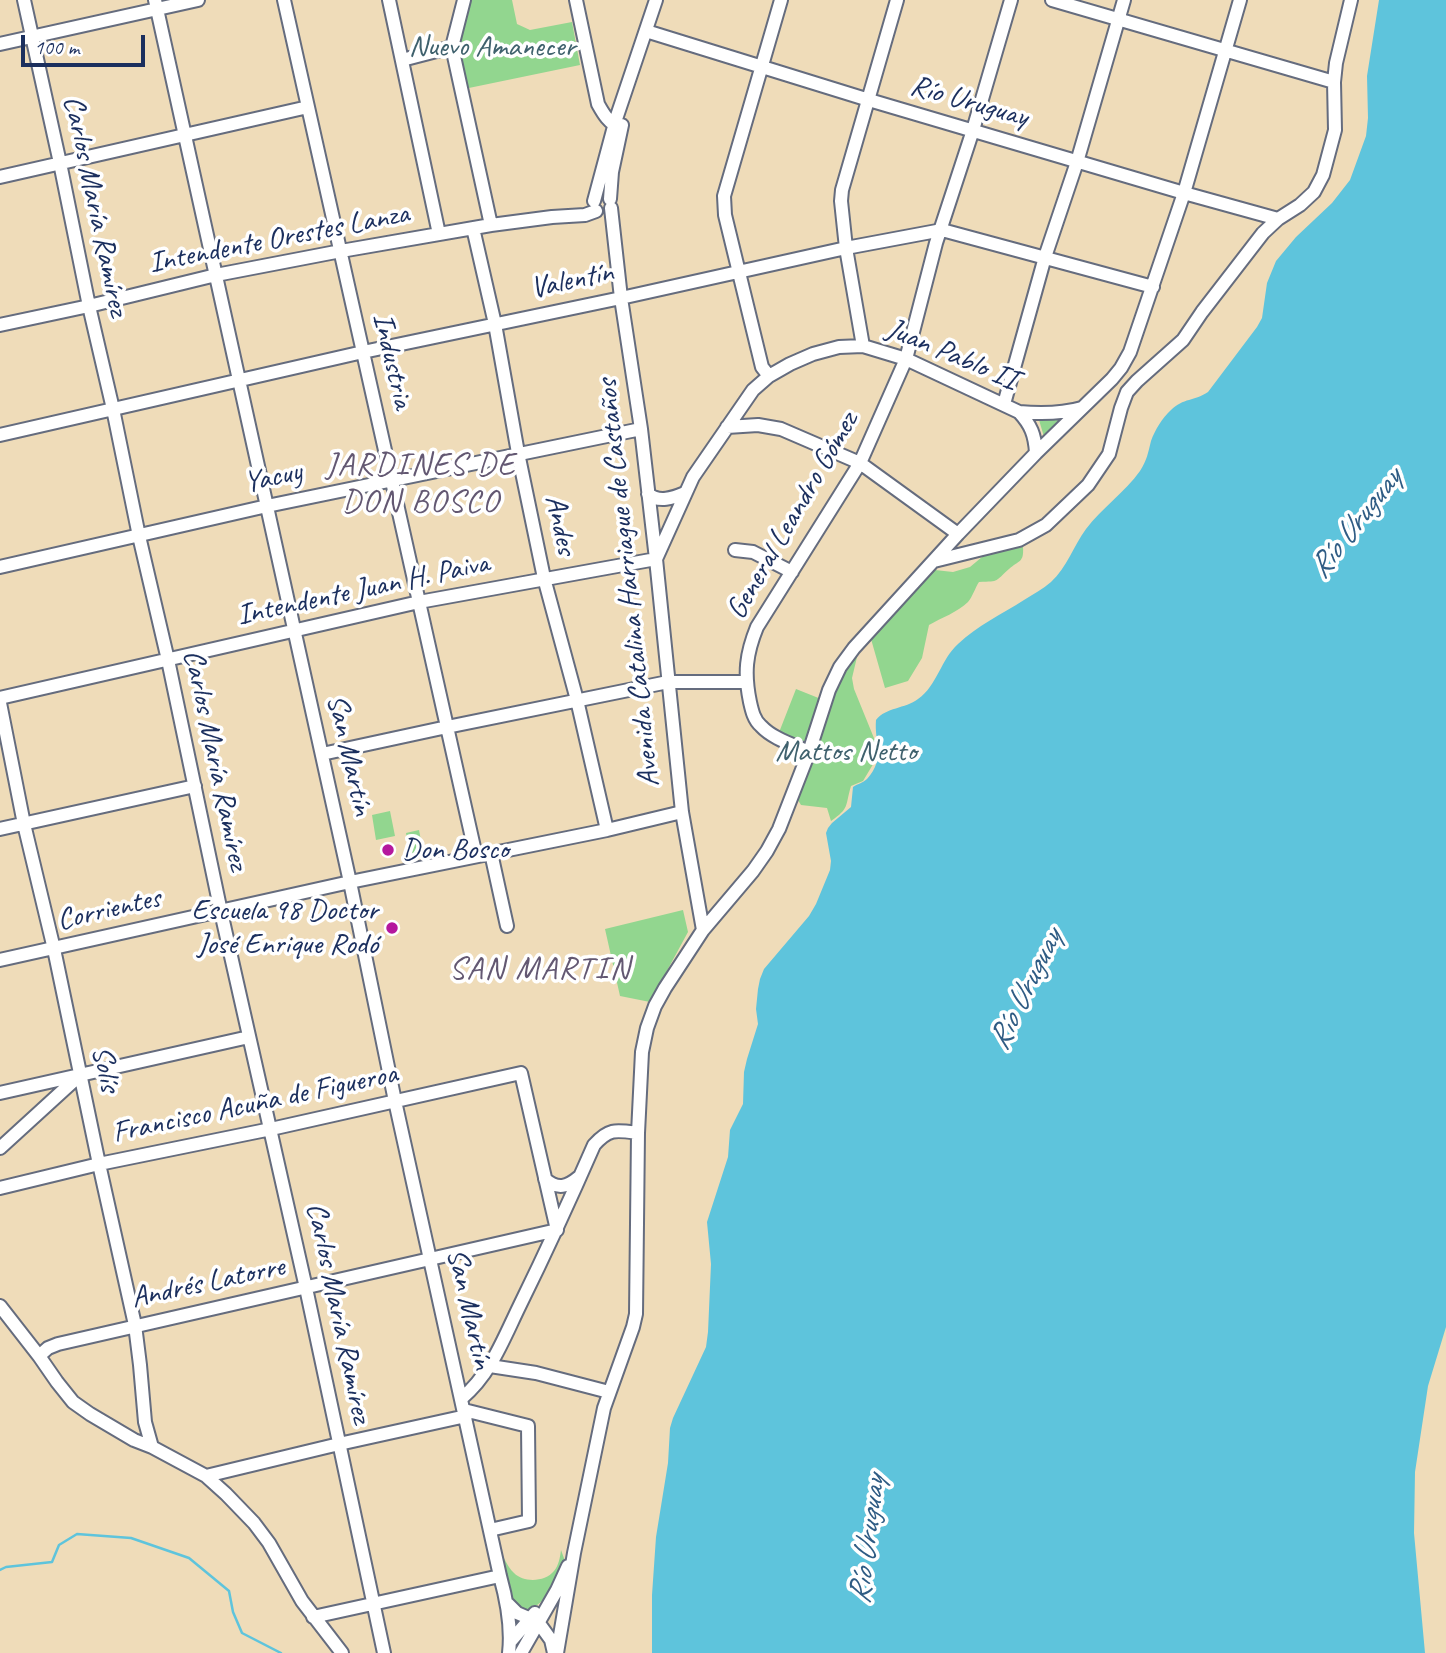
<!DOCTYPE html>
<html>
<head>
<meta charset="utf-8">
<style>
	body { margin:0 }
	#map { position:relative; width:1446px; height:1653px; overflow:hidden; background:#efdcb9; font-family:Caveat,sans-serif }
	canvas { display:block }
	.scale { position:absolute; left:21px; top:35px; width:124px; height:32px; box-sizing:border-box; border:4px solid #1b2f5e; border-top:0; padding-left:9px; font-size:21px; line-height:24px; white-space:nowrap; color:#1b2f5e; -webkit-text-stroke:5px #fff; paint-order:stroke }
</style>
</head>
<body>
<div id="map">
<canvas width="1446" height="1653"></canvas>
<div class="scale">100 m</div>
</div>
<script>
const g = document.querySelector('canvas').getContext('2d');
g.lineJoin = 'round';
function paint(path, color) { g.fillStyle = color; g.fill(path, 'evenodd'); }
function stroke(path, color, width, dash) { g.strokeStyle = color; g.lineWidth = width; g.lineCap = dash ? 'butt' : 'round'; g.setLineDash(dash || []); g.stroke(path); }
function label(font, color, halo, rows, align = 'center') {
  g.font = font + ' Caveat,sans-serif'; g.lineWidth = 7; g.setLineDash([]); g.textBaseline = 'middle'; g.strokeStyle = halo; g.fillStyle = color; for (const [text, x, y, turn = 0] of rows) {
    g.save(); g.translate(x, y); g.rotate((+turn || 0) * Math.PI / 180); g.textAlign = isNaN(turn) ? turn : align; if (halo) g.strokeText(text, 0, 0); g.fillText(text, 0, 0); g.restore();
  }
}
paint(new Path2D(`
	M468,0H512L517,24L530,30L572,22L580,65L464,89L456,50Z
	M1069,417L1045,440L1039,420Z
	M1023,547C1024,563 1019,560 1009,569C994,582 1001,581 979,582C975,588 973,596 968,602C958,612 941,618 929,625L922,658L908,681L885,688L871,639L935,570L953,572L970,567L988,552Z
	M854,654L857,657L852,678L854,689L878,748L875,761L863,781L851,786C845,806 850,808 831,821L827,808L801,805L796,797L840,677Z
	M796,689L821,699L803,745L778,735Z
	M390,811L395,836L376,840L372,815Z
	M419,830L423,851L410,854L406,833Z
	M683,910L688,932L650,1002L620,996L605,929Z
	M498,1550C505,1557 507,1567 514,1573C524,1583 545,1582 554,1571C559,1565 560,1557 561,1550L565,1561C556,1580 549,1603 527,1610L513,1603Z`), '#92d68f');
paint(new Path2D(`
	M1379,0H1446V1327L1428,1386L1415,1472L1414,1533L1425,1653H652V1595L656,1537L668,1463L670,1428L673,1418L706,1347L708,1332L711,1264L707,1222L728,1157L730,1130L743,1104L744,1072L747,1059L758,1024L756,1009L758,989L760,979L764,969L809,916L816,904L830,870L831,861L826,833L828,828L832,823L851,807L853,787C857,784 863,783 867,779C886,758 874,743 876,720C886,707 905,709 918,699C937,686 941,659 958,644C977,626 1002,614 1024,600C1033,594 1043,589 1051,582C1067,567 1073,547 1086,529C1102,508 1125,492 1140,471C1147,460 1148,453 1151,441C1155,430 1162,418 1171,410C1183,398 1195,401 1208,392L1257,327L1262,318L1267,283L1276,261L1296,237L1332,203L1350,180L1366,136L1368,118L1367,76Z`), '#5ec4dc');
stroke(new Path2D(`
	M0,1570L6,1567L52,1562L59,1545L77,1534L131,1538L189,1558L229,1591L233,1612L242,1633L281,1653`), '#5ec4dc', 2.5);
const minor = new Path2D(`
	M24,0L60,163L89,306L113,409L139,536L168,660L221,912L306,1288L384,1653
	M155,0L350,882L395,1101L500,1576C507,1601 512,1627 509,1653
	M284,0L476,856
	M389,0L439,234
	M464,0L452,47L491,225
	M576,0L598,104C603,113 609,124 620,127
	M1052,0L1334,82
	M646,31L869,100L1184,193L1278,219
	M0,44L198,0
	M402,60L452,47
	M0,177L308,107
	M610,199L612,172L622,125
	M594,201L616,119L656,0
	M611,208L621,298L641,429L656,559L682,812L703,930
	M473,228L495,324L518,453L544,578L577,700L607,830
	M0,325L89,306L216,275L341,251L491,225L552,217L585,215L596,211
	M863,346L846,248L841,201L842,190L897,0
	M769,376L762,367L725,215L724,196L781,0
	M1004,404L1045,257L1077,162L1124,0
	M1019,412C1031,425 1035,435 1036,453
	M727,427L758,425L781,429L860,463L958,534
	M0,435L363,352L621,298L846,248L942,230L1153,287
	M648,494C659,503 673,498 685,493
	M735,550L753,552L792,572
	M934,561L1019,540L1046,525L1088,485L1109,454L1121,408L1127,392L1137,381L1183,340L1202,312L1263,233L1278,219L1300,205L1314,192L1323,175L1335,130L1334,82L1336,63L1351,0
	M0,567L267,506L641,429
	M0,698L419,602L656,559L693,477L753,390L769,376L790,364L813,354L839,347L863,346L906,359L1019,412C1041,414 1061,414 1082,408
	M0,703L24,824L54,949L99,1164L135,1325L140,1365L145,1422L152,1447
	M809,752C794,745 773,739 761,726C754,720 752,711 750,702C744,673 746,654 757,627L860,463L906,359L936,243L973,130L1011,0
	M322,754L447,727L668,682H746
	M0,829L195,786
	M491,853L507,926
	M0,960L350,882L607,830L682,812
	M0,1093L249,1037
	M0,1148L80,1075
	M545,1179C558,1190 567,1187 579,1177
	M0,1188L99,1164L271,1129L521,1073L557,1230L58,1344L48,1348L39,1356
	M0,1306L39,1356L57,1382L73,1402L90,1414L134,1440L152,1447L206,1476L226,1494L254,1523L269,1543L302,1601L342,1653
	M490,1366L536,1373L609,1392
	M462,1398C490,1375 503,1340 519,1307C545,1254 570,1200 594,1145C609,1128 616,1130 638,1133
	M464,1410L528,1426L529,1521L490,1530
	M206,1476L339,1444L466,1416
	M508,1604L517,1613L538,1622L551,1640L554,1653
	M313,1617L500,1576
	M510,1642L535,1613
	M521,1653L557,1590L568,1566
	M557,1653L574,1553L604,1408L633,1327L636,1314L638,1133L642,1052L647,1028L655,1006L665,988L703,930L753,871L767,851L779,829L809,752L829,690L840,667L854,648L958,534L1036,453L1112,379L1121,368L1130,352L1184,193L1240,0`);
stroke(minor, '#656c7e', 16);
stroke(minor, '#fff', 12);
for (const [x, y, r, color] of [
	[388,850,7,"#b5179e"],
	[392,928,7,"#b5179e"]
]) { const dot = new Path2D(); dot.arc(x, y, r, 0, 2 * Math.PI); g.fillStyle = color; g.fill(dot); stroke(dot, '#fff', 2.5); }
label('30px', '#3f616d', '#fff', [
	["Nuevo Amanecer",492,47],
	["Mattos Netto",846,752]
]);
label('30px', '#1b2f5e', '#fff', [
	["Río Uruguay",969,102,16],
	["Carlos María Ramírez",95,206,78],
	["Intendente Orestes Lanza",279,239,-11],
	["Valentín",572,281,-12],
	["Juan Pablo II",952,355,23],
	["Industria",392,361,77],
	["Yacuy",273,478,-12],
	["General Leandro Gómez",793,516,-60],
	["Andes",560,525,78],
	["Avenida Catalina Harriague de Castaños",629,583,-96],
	["Intendente Juan H. Paiva",363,590,-12],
	["San Martín",349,755,77],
	["Carlos María Ramírez",215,760,78],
	["Corrientes",109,910,-13],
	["Solís",105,1069,78],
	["Francisco Acuña de Figueroa",255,1104,-12],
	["Andrés Latorre",208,1283,-12],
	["San Martín",469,1309,77],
	["Carlos María Ramírez",338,1313,78]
]);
label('30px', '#1b2f5e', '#fff', [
	["Don Bosco",402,850],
	["Escuela 98 Doctor",378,911,"right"],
	["José Enrique Rodó",378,945,"right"]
], 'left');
g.letterSpacing = '2px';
label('32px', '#635872', '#fff', [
	["JARDINES DE",421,466],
	["DON BOSCO",421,503],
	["SAN MARTIN",540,970]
]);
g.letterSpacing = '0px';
label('italic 32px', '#2f5c84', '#fff', [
	["Río Uruguay",1356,524,-52],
	["Río Uruguay",1026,990,-64],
	["Río Uruguay",868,1540,-83]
]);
</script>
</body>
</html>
